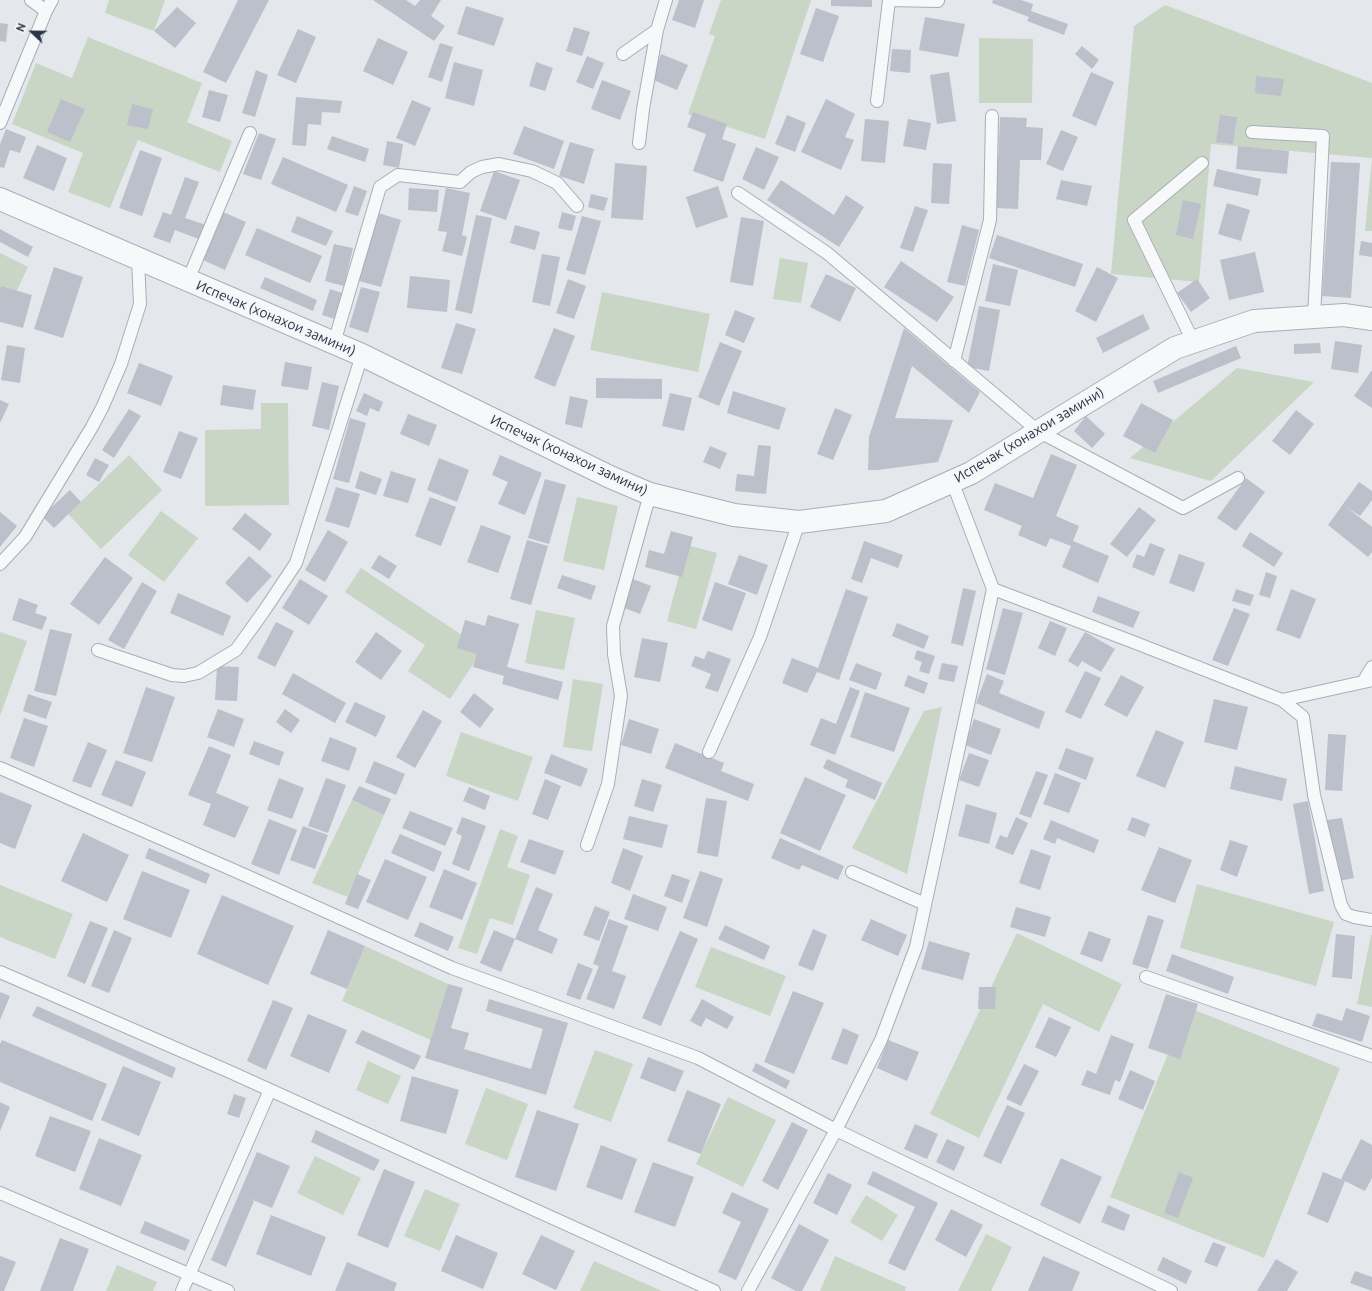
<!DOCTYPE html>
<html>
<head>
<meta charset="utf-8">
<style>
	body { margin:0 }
	#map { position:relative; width:1372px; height:1291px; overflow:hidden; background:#e4e7ec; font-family:Ubuntu,sans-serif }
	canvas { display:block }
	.north { position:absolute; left:12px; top:12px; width:40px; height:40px; -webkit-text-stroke:3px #f4f6f9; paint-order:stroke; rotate:292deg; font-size:11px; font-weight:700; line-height:16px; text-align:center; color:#2b3445 }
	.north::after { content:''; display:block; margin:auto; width:14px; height:18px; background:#2b3445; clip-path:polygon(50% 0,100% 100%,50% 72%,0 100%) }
</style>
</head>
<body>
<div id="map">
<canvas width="1372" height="1291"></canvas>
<div class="north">N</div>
</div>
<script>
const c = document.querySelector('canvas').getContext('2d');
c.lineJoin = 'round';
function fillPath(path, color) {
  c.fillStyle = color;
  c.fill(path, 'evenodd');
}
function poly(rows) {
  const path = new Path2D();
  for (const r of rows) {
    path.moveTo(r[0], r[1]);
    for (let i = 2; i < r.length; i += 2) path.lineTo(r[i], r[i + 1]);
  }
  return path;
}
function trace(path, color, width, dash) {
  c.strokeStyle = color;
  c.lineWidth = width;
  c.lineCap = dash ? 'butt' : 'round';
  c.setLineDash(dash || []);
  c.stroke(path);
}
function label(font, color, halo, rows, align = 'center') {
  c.font = font + ' Ubuntu,sans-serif';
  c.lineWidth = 4;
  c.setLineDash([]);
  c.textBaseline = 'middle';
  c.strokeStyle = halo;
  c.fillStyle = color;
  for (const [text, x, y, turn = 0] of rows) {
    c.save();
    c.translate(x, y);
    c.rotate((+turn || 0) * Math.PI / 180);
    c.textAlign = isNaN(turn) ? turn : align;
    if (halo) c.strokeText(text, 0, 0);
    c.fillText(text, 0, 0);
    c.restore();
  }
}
fillPath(poly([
	[109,0,165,0,154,31,105,13],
	[721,0,811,0,765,139,688,114,715,36,709,34],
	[1165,5,1372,83,1372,158,1211,144,1199,282,1111,274,1134,26],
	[88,37,202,83,187,122,232,141,220,172,138,140,110,208,68,192,83,153,12,124,36,63,72,78],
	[979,38,1033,39,1032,103,979,103],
	[1372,158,1372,231,1365,231],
	[0,253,28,267,4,317,0,315],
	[780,258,808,263,801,303,773,299],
	[602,292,710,314,698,372,590,350],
	[1237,368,1314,382,1211,481,1130,458],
	[261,403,288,403,289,505,205,506,205,430,261,429],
	[129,455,162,490,101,549,68,514],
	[577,497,618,506,604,570,563,561],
	[161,511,198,538,164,582,128,555],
	[687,545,717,553,696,629,667,621],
	[361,568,483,649,450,699,408,671,425,645,345,592],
	[536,610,575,618,564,670,525,663],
	[0,632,27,641,0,716],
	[573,679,603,684,592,751,563,747],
	[942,707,907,874,852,848,924,711],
	[461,732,533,757,518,801,446,776],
	[352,800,384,815,348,897,312,883],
	[500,829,518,836,507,867,530,875,513,925,490,918,477,954,458,948],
	[1197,884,1334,922,1316,986,1180,948],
	[0,885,73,914,55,959,0,937],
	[1017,933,1122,984,1099,1032,1043,1004,979,1138,930,1114],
	[1371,935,1372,935,1372,1007,1357,1004],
	[365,946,448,984,431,1040,342,1001],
	[711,947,786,976,770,1016,695,987],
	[1187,1007,1340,1068,1264,1258,1110,1197],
	[595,1050,633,1064,611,1122,573,1108],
	[368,1061,401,1076,388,1104,356,1090],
	[486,1088,528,1104,507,1160,465,1144],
	[728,1097,776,1120,743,1187,696,1164],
	[315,1156,361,1178,343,1215,297,1193],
	[425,1189,460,1204,440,1251,404,1236],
	[866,1195,898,1215,882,1241,850,1222],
	[986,1234,1012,1247,991,1291,958,1291],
	[835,1256,906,1287,905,1291,820,1291],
	[594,1261,662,1291,580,1291],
	[117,1265,157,1282,153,1291,106,1291]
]), '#c9d6c5');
fillPath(poly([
	[238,0,269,0,226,83,203,72],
	[373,0,406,0,415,6,420,0,441,0,431,16,445,26,434,41],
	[679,0,704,0,695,28,672,20],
	[831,0,872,0,872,7,831,6],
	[993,0,1021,0,1033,4,1031,11,1068,24,1064,35,1027,21,1029,17,992,3],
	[466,6,504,18,494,46,457,34],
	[177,7,196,23,175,48,154,31],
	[816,8,839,16,823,62,800,54],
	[925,17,965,24,958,57,919,50],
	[0,23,8,24,6,42,0,41],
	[574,27,590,32,582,56,566,51],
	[298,29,316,37,296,83,277,75],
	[378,38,408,52,393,85,363,71],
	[440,43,453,47,442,82,428,77],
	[1082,46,1099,60,1092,69,1075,54],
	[892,49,911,50,910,73,890,71],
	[661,54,688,65,677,90,651,79],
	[587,56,604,63,593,89,576,82],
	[454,62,483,70,474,106,445,98],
	[536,62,553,68,545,91,529,86],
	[256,70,268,75,255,117,242,113],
	[949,72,956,121,937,124,930,75],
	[1091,72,1114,82,1096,126,1072,116],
	[1256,76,1284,79,1281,96,1255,93],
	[602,80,631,91,620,120,591,109],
	[209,90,228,95,220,122,202,117],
	[296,97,342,101,340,113,322,112,321,125,308,124,306,146,292,145],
	[61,99,85,109,70,142,47,132],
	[826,99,855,114,845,137,854,140,841,170,801,152],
	[412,100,431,108,415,146,396,138],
	[132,104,153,109,148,129,127,125],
	[693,112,727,124,722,139,736,144,723,182,693,171,706,134,687,127],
	[787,115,806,123,795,152,775,144],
	[1220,115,1237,117,1233,144,1216,142],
	[1000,117,1027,118,1026,127,1043,128,1041,160,1020,160,1018,209,996,208],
	[865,119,889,121,885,163,861,161],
	[908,119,931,123,926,150,903,146],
	[524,126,564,141,554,169,513,154],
	[6,129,26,137,20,153,10,150,4,168,0,167,0,144],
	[1061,130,1078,137,1063,171,1046,164],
	[259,133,276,139,261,180,243,174],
	[332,136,369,149,365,162,327,149],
	[387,141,403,144,399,168,383,165],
	[570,142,594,149,584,184,559,176],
	[37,145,67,158,54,191,23,178],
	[1238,146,1289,151,1287,174,1236,169],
	[756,147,779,157,764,190,742,179],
	[140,150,162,158,142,216,119,208],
	[283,157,348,185,336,212,271,184],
	[1331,162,1360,163,1351,298,1322,296],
	[615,163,647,166,643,220,611,218],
	[933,163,952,164,949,204,931,203],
	[1217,169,1261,179,1258,196,1213,186],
	[494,171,520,180,506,220,480,211],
	[185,177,199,182,185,218,206,225,201,240,175,230,170,243,153,237,163,212,171,215],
	[781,180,834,215,846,195,864,207,839,247,767,200],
	[1061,180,1092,186,1087,206,1056,199],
	[354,186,367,191,358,216,345,212],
	[718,186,728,217,696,228,686,197],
	[409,188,439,190,437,212,408,210],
	[446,188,470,193,462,235,467,237,462,256,442,251,447,232,438,231],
	[591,194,608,198,604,211,588,207],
	[1183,200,1201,204,1193,239,1176,235],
	[1227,203,1250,210,1241,241,1218,234],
	[915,206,928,210,913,252,900,248],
	[223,212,246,222,225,270,203,260],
	[562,212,576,216,572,231,558,228],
	[378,213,401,220,381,287,359,281],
	[476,215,492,218,472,314,455,310],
	[297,216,333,231,326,246,291,232],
	[582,216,601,221,585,275,566,270],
	[741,217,764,221,753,286,730,282],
	[515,225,540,232,535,250,510,243],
	[962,225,979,230,965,286,947,282],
	[257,228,322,256,310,283,245,255],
	[0,229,33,247,28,257,0,242],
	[997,235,1083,264,1075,287,989,258],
	[1361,241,1372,243,1372,257,1359,255],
	[334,244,353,248,344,286,325,281],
	[1255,252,1264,292,1229,300,1220,260],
	[542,254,560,257,550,306,532,302],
	[901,261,954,297,937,322,884,287],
	[993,264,1018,270,1010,306,985,301],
	[54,267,83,277,63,338,34,329],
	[1097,267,1118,278,1096,322,1075,311],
	[826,274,856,288,840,322,810,307],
	[410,276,450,280,447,312,407,308],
	[265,277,317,300,313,311,260,288],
	[568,279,586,286,574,319,556,313],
	[1197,279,1210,298,1191,312,1177,293],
	[1,286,32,295,23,328,0,322,0,291],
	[361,287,380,292,368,333,349,327],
	[330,289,345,294,338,320,322,315],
	[979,306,1000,310,989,371,967,367],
	[735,310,755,318,744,343,725,335],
	[1143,314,1150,329,1103,353,1096,338],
	[456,323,476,329,462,374,441,368],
	[554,328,575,336,555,387,534,378],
	[904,328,980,392,969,413,912,366,895,418,953,420,938,462,878,470,868,470,869,437],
	[1335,341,1362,345,1358,373,1331,369],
	[720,342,742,351,719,406,698,397],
	[1320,343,1321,353,1294,354,1294,344],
	[7,345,25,348,20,383,1,380],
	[1236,346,1241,358,1158,393,1153,381],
	[285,362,312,367,308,390,281,386],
	[139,363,173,376,161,406,127,393],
	[1372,370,1372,408,1354,396],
	[596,378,662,379,662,399,596,398],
	[322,382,339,386,329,430,312,426],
	[223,385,256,390,253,410,220,405],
	[733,391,786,408,779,430,727,413],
	[364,393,383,402,379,412,370,408,367,416,356,411],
	[670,393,692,398,684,431,662,426],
	[570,396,588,400,582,428,565,424],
	[0,400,9,404,0,423],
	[1141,403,1173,420,1155,453,1123,436],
	[835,408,852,415,833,460,817,454],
	[129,409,141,416,114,458,102,450],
	[1296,410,1314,424,1290,455,1272,441],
	[408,414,437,425,429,446,400,434],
	[1086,416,1105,434,1092,448,1074,431],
	[350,418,366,423,349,483,333,479],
	[179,431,198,438,181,479,163,472],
	[758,445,771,446,766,494,735,491,737,474,754,476],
	[710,446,727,453,720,469,703,462],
	[1051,454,1077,465,1056,516,1079,526,1073,541,1109,556,1098,583,1062,567,1071,546,1050,538,1046,547,1018,535,1022,526,984,510,995,483,1033,498],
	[500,455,542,473,525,515,498,504,508,482,492,475],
	[95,458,109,465,99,482,86,475],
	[439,458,469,470,457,502,427,490],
	[360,471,382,479,376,495,355,488],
	[391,471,416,479,408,503,383,496],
	[1246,478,1265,492,1236,531,1217,518],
	[545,479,566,485,549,544,528,538],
	[1359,482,1372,491,1372,500,1360,516,1346,507,1372,527,1372,552,1368,557,1328,525],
	[336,487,360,494,349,528,325,521],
	[70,490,81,502,54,528,42,516],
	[430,497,456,507,441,546,415,536],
	[1139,507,1156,520,1127,557,1110,544],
	[0,512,17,526,0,547],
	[245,513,272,534,260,551,232,529],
	[481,525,511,536,498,573,467,562],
	[328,530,348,542,325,582,305,570],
	[671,531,693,537,682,577,645,567,649,550,664,554],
	[1250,532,1283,553,1274,567,1242,546],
	[527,540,548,546,531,605,510,599],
	[864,541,903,555,898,568,871,558,862,583,851,579],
	[1150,543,1165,549,1154,576,1132,567,1137,554,1144,557],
	[1179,554,1205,563,1194,592,1169,583],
	[379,555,397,566,389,579,371,568],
	[739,555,768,565,757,595,728,584],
	[249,556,272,576,247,603,225,583],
	[105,557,133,578,99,625,70,604],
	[1266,572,1277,576,1270,598,1259,595],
	[562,575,596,586,591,600,557,588],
	[300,579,328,596,309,625,282,608],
	[633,579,651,586,640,614,622,607],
	[142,582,157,591,124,649,108,640],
	[715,582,746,593,732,631,702,620],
	[963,588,976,591,963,646,951,643],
	[846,589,868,597,839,680,817,672,807,693,782,683,792,658,818,668],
	[1236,589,1254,595,1250,606,1232,601],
	[1291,589,1316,599,1300,639,1276,630],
	[178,593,231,616,223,636,170,613],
	[1098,596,1140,612,1133,628,1092,612],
	[19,598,38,605,35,613,47,617,42,630,12,620],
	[1003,608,1023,613,1005,675,986,669],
	[1234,608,1250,614,1228,666,1212,660],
	[488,615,519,624,507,667,563,682,558,700,502,684,504,676,473,667,477,654,457,648,465,620,485,626],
	[1050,621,1067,628,1055,656,1038,648],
	[276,622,294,631,275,667,257,658],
	[897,623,929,636,924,649,892,636],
	[50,629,72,634,56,696,34,691],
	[376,632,402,651,381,680,355,662],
	[1085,632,1115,649,1101,672,1082,661,1078,667,1068,661],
	[642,638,668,643,660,682,634,677],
	[917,650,935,656,929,674,919,671,922,662,914,659],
	[708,651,731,659,718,692,705,688,711,674,691,666,695,656,704,659],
	[856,663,882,673,876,690,849,680],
	[942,663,958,666,954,682,938,679],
	[217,666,239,667,237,701,215,700],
	[1085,671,1101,678,1081,719,1065,712],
	[293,673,346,703,335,723,282,694],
	[987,674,1004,681,999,693,1045,712,1039,729,976,703],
	[908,675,928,683,924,694,904,686],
	[1121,675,1144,687,1127,717,1104,705],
	[146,687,175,697,152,762,123,753],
	[850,687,860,691,835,755,810,745,821,718,836,724],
	[865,692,910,708,894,752,850,737],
	[474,693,494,709,480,728,460,712],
	[28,694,52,702,46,719,23,711],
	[1214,699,1248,707,1237,750,1204,742],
	[355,702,386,716,376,737,345,722],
	[218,709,244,719,234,747,207,737],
	[285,709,300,720,291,733,276,722],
	[423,710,442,721,415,768,396,757],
	[24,718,48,726,34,767,10,758],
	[629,719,659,729,651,754,621,745],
	[974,719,1001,729,991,755,965,745],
	[1156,730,1184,742,1165,788,1136,776],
	[1328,734,1346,735,1342,791,1325,790],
	[330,737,357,748,349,771,321,761],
	[254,741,284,752,279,766,249,754],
	[88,742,107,750,91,788,72,781],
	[675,743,724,763,721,771,754,784,748,801,665,768],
	[209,746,231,755,216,793,249,807,235,838,203,825,211,804,188,795],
	[1066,748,1094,758,1086,780,1058,769],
	[969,753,989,760,979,787,959,780],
	[551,754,588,769,581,787,544,773],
	[827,759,882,783,875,800,845,787,848,780,823,768],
	[116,760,146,772,132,807,101,795],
	[374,761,405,774,396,795,365,782],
	[1235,766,1287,779,1282,801,1230,789],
	[1036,771,1048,775,1031,818,1019,814],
	[1055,773,1081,783,1069,813,1043,804],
	[805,777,846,795,820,851,780,833],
	[279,778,304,788,292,819,267,810],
	[326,778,346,785,328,833,308,826],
	[545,779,561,786,548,820,532,814],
	[642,779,662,785,653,812,634,806],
	[359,786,391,799,384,815,352,800],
	[469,787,490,796,485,810,463,801],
	[0,792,32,805,15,849,0,843],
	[706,798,727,801,718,857,697,853],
	[1308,801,1324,891,1309,894,1293,804],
	[966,804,997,813,989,844,958,836],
	[410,811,453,828,445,846,402,828],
	[629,816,668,825,662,848,623,839],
	[462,817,486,826,469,871,452,864,462,836,456,833],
	[1016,817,1028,823,1013,855,995,848,1000,835,1007,838],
	[1132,817,1150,824,1145,837,1127,830],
	[1342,818,1354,878,1339,881,1327,820],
	[269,819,297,830,279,875,251,864],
	[1051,820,1099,840,1094,853,1057,838,1055,844,1043,839],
	[303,826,328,835,315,869,290,860],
	[83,833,129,855,107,902,61,881],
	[400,834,442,852,434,872,391,853],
	[780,838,844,866,838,880,802,865,799,870,771,858],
	[529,839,564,851,555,875,520,862],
	[1230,840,1248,846,1237,877,1220,870],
	[1159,847,1192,860,1175,903,1141,890],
	[149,848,210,874,206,884,145,858],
	[623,848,643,856,630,891,611,883],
	[1031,849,1051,856,1040,890,1019,883],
	[385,859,427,877,408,920,366,902],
	[444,869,477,883,462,920,429,907],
	[142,871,190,890,171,938,123,919],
	[700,871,723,879,707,927,683,918],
	[357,874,371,880,358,909,345,904],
	[672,874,690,880,682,903,664,896],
	[536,887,553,894,538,930,558,939,552,954,515,939,501,972,480,963,494,930,515,939],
	[633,894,667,907,658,931,624,919],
	[222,895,294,926,268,985,197,954],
	[595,906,610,912,599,941,583,935],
	[1016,907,1051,917,1045,937,1010,927],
	[1148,915,1164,920,1148,969,1132,964],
	[609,919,628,926,612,971,626,976,614,1009,586,999,599,966,593,964],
	[871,919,907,935,898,956,861,940],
	[90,921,108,928,85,984,67,976],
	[420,922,454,937,448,951,414,936],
	[725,925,770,946,764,960,718,939],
	[813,929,827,935,813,971,798,965],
	[114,930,132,938,109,993,91,986],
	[328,930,365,946,347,989,310,974],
	[680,931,698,939,661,1026,642,1018],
	[1089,931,1111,939,1102,962,1080,954],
	[1336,934,1355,936,1352,979,1332,977],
	[929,941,970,953,963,980,921,969],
	[1172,954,1234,977,1228,994,1166,971],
	[578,963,593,969,580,1000,566,995],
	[448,984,463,988,451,1028,469,1033,464,1049,531,1069,543,1029,486,1011,489,999,568,1023,546,1095,425,1058],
	[979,987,996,987,995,1009,978,1009],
	[793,991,824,1003,794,1074,764,1062],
	[0,992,10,996,0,1020],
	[1166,994,1198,1004,1180,1059,1148,1048],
	[702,999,734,1017,727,1029,706,1018,701,1027,690,1021],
	[273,1000,293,1008,266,1070,247,1061],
	[37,1006,176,1068,172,1078,32,1016],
	[1346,1008,1370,1016,1362,1042,1312,1026,1317,1013,1342,1021],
	[308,1014,347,1030,329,1073,290,1056],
	[1049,1017,1071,1027,1056,1057,1035,1047],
	[843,1028,859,1035,847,1065,831,1059],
	[362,1030,421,1056,414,1070,355,1043],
	[1111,1035,1134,1044,1120,1082,1115,1080,1110,1095,1081,1085,1087,1070,1096,1074],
	[2,1040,107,1084,92,1121,0,1082,0,1044],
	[888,1040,919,1052,907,1081,877,1068],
	[648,1057,684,1071,675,1092,640,1078],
	[756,1063,790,1081,786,1089,752,1071],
	[1024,1064,1039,1071,1021,1106,1006,1099],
	[123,1066,161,1082,139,1136,101,1120],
	[1130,1070,1155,1081,1143,1110,1118,1099],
	[412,1076,459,1090,446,1134,400,1121],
	[687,1090,721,1104,701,1154,667,1141],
	[234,1094,246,1098,239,1118,227,1114],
	[0,1102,10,1107,0,1131],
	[1007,1105,1025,1113,1001,1164,983,1156],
	[537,1110,579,1124,556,1191,515,1177],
	[50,1116,91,1131,75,1172,35,1156],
	[792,1122,808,1130,778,1190,762,1181],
	[915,1124,938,1134,927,1159,904,1149],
	[316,1130,380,1160,374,1171,311,1142],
	[99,1138,142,1155,121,1206,79,1189],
	[947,1139,965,1147,954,1171,936,1162],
	[1361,1139,1372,1145,1372,1178,1365,1191,1341,1179],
	[601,1145,637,1159,622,1200,586,1187],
	[257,1152,290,1166,272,1208,248,1198,254,1201,226,1267,211,1260],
	[1061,1158,1102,1177,1080,1224,1040,1205],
	[653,1162,694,1177,675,1227,634,1212],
	[384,1169,415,1182,388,1248,357,1235],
	[873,1171,938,1203,905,1271,888,1263,915,1207,867,1184],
	[1179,1172,1193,1178,1178,1218,1164,1213],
	[1323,1172,1345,1181,1328,1223,1307,1214],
	[828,1173,852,1185,837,1215,813,1203],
	[732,1192,769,1209,736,1280,718,1272,741,1222,722,1213],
	[1108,1205,1130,1215,1124,1231,1101,1222],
	[951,1209,983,1225,966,1257,935,1240],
	[271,1215,326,1237,311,1276,256,1254],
	[145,1221,190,1240,185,1251,140,1233],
	[799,1224,829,1240,802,1291,796,1291,771,1278],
	[456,1235,498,1253,483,1289,441,1271],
	[541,1235,575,1251,556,1290,522,1274],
	[60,1238,89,1249,73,1291,40,1291],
	[1213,1242,1226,1247,1217,1267,1204,1262],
	[0,1256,16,1262,4,1291,0,1291],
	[1043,1256,1080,1272,1072,1291,1028,1291],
	[1163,1257,1192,1271,1186,1284,1157,1270],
	[1276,1259,1298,1272,1287,1291,1257,1291],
	[347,1262,397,1283,394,1291,335,1291],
	[1355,1271,1372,1277,1372,1291,1350,1283]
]), '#bbc0ca');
const service = poly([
	[46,11,52,0],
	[623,54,657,30,666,0],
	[877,101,889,0,938,1,938,0],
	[0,123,46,11,31,0],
	[1252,132,1323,136,1314,317],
	[639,143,643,109,657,30],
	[738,193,827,253,1038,431,1183,508,1238,478],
	[188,280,250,133],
	[1193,341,1134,220,1202,163],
	[334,343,380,187,398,175,460,182,471,172,482,167,499,164,532,171,557,183,577,206],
	[954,361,990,220,992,116],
	[0,564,25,537,92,427,103,406,121,364,140,304,138,259],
	[993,589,1128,640,1282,700,1303,717,1314,795,1341,905,1346,914,1354,917,1372,920],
	[98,650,172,675,184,676,198,673,236,650,264,611,296,563,362,355],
	[1363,682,1372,667],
	[1282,700,1372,680],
	[709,752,760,637,799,522],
	[0,768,240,873,452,968,698,1058,836,1130,1171,1291],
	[587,845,608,784,621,696,614,654,613,626,650,494],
	[852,872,925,904],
	[0,972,228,1071,714,1291],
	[1146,977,1372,1056],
	[0,1193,228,1291],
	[182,1291,270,1090],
	[748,1291,836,1130,881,1040,916,947,993,589,952,481]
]);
const tertiary = poly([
	[0,199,362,355,610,477,650,494,734,515,799,522,886,511,971,473,1175,348,1254,321,1344,315,1372,319]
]);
trace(service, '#a9aeb7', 14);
trace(tertiary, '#a9aeb7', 24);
trace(service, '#f7f8fa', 12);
trace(tertiary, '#f7f8fa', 22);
label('14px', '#2b3445', '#f4f6f9', [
	["Испечак (хонахои замини)",276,318,23],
	["Испечак (хонахои замини)",1029,435,-31],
	["Испечак (хонахои замини)",569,455,25]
]);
</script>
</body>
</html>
